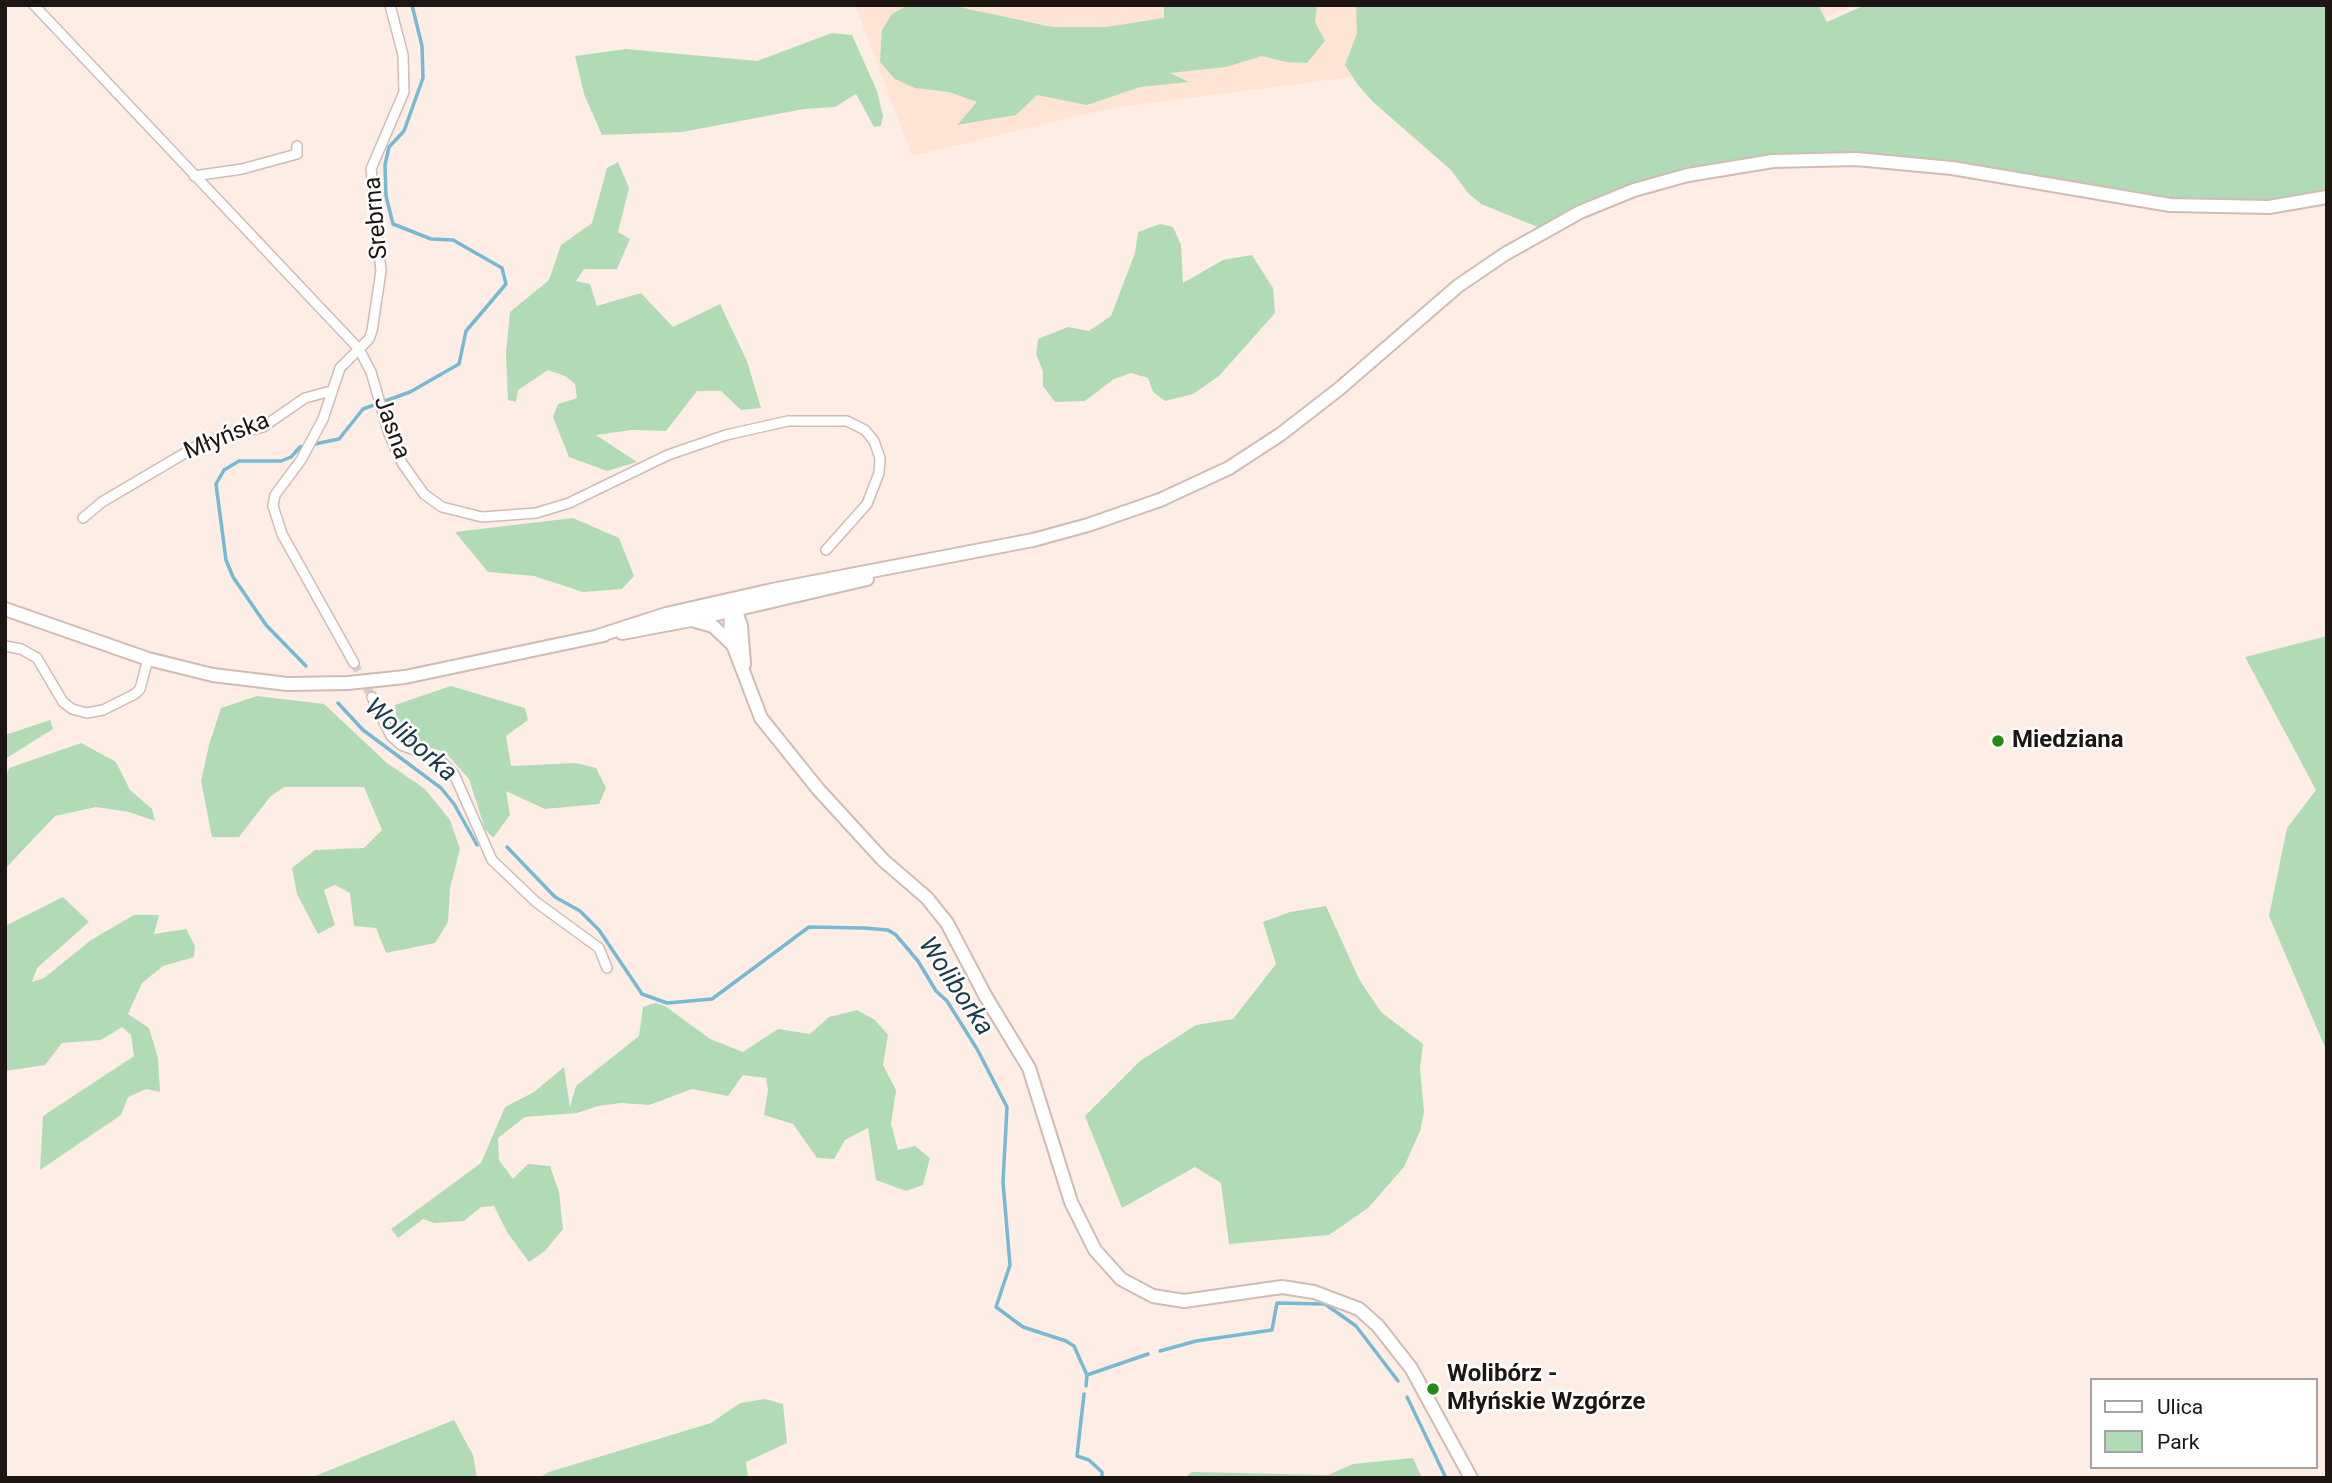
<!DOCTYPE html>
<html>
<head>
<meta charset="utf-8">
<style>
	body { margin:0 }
	#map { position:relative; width:2332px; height:1483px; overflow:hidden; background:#feede5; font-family:Roboto,sans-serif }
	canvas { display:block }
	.frame { position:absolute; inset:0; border:7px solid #1d1613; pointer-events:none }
	.legend { position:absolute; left:2090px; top:1378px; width:228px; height:91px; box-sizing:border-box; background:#fff; border:2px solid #a5a2a1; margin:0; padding:9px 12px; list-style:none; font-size:21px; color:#1d1613 }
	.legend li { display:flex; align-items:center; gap:14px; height:35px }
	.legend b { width:35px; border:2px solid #a5a2a1 }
</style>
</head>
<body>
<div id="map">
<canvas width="2332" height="1483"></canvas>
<div class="frame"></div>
<ul class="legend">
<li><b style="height:9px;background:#fff"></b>Ulica</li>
<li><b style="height:19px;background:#b1dbb7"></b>Park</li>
</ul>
</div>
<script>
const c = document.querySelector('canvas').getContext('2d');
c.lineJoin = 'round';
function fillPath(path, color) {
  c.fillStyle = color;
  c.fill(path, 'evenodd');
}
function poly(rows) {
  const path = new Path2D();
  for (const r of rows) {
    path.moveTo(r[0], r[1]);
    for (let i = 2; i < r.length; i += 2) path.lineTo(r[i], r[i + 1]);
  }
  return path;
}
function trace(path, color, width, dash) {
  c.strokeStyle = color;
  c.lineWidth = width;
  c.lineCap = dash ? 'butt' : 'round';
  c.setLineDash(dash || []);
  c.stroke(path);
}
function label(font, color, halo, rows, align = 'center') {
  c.font = font + ' Roboto,sans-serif';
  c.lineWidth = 5;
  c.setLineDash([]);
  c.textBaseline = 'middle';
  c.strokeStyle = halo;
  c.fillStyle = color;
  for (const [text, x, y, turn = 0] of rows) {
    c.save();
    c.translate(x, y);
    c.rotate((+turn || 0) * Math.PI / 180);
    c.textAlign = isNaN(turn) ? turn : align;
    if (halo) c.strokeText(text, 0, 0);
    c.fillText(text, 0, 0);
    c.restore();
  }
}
fillPath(poly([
	[855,5,1853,5,1779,38,1367,75,1111,108,912,156]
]), '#ffe3d5');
fillPath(poly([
	[908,5,950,5,1052,27,1106,27,1164,18,1164,5,1317,5,1315,22,1325,41,1307,63,1286,62,1262,56,1226,67,1170,73,1189,82,1140,87,1087,105,1037,95,1016,115,957,125,977,102,949,92,915,88,895,79,880,62,882,30,892,14],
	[1356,5,1818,5,1827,22,1865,5,2327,5,2327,197,2228,208,1856,159,1688,175,1545,230,1481,204,1468,193,1451,170,1373,102,1358,85,1345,65,1357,33],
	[832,33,852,35,877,91,883,116,881,126,874,127,856,94,835,107,804,109,682,132,602,135,584,94,575,56,626,49,757,61],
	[618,162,629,188,618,232,630,239,617,269,584,269,576,281,590,284,597,306,641,293,673,327,720,304,747,361,761,408,741,410,721,391,697,391,666,431,632,430,596,435,637,462,607,471,569,457,553,417,558,404,577,398,575,384,565,376,548,370,518,390,516,402,508,400,506,353,510,312,549,280,561,245,592,223,607,168],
	[1160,224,1173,227,1181,245,1183,283,1223,260,1252,255,1273,288,1275,313,1219,376,1193,394,1165,401,1153,392,1148,378,1131,373,1114,379,1085,401,1055,402,1043,386,1043,371,1036,354,1038,339,1068,327,1089,331,1111,316,1135,253,1138,232],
	[573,518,619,538,634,576,622,589,583,592,534,576,488,572,455,532],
	[2327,636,2327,1052,2269,916,2287,828,2316,790,2245,657],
	[451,686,525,708,528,720,506,736,511,766,576,763,596,768,606,788,599,804,545,809,506,791,510,815,493,838,485,829,469,779,445,752,410,742,398,729,395,705],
	[257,696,324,704,387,763,425,789,450,820,460,849,450,888,448,922,435,943,386,953,376,928,354,926,350,893,335,885,324,890,335,925,318,934,297,894,292,868,315,850,364,848,382,830,364,787,284,787,270,797,239,837,212,837,201,781,209,745,221,708],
	[50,720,53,729,5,759,5,735],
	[81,743,116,762,130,790,152,809,155,821,129,812,96,807,55,816,5,869,5,779,9,768],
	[63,897,89,922,37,968,32,982,44,978,91,940,134,915,159,915,154,934,186,929,195,946,194,957,163,966,142,983,128,1014,149,1028,158,1058,160,1092,146,1089,128,1097,121,1115,40,1170,43,1116,134,1056,131,1035,122,1027,101,1040,62,1043,45,1065,5,1071,5,926],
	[1326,906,1359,979,1381,1012,1423,1044,1420,1068,1424,1112,1420,1131,1404,1167,1368,1208,1329,1235,1229,1244,1221,1183,1195,1167,1122,1208,1085,1116,1140,1061,1196,1025,1233,1019,1276,964,1263,922,1290,912],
	[655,1003,665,1006,710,1039,743,1052,778,1029,810,1034,829,1017,857,1010,875,1020,888,1035,883,1065,896,1090,891,1124,898,1150,915,1146,930,1158,923,1185,906,1191,876,1180,868,1128,845,1140,834,1159,817,1158,793,1124,764,1115,768,1090,766,1078,743,1075,728,1096,692,1089,649,1105,621,1103,598,1106,577,1113,525,1117,498,1138,499,1160,513,1179,528,1164,550,1166,559,1192,563,1229,545,1251,529,1262,507,1232,494,1206,481,1207,464,1221,434,1223,423,1219,398,1238,391,1229,481,1163,505,1107,534,1092,564,1067,570,1107,576,1086,639,1036,643,1007],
	[765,1399,783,1404,787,1443,746,1462,748,1478,539,1478,549,1472,711,1423,740,1403],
	[454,1420,473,1455,477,1478,310,1478],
	[1413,1458,1422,1478,1184,1478,1192,1472,1328,1475,1353,1464]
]), '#b1dbb7');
trace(poly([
	[306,666,266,625,233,577,226,560,216,484,224,470,239,461,281,461,291,457,300,447,339,439,363,409,410,392,459,364,466,331,506,284,502,268,453,240,431,239,393,224,386,196,385,165,389,147,404,131,423,78,422,46,412,5],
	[338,703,363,730,441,788,454,804,477,845],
	[507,847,555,897,580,911,599,930,642,994,667,1003,712,999,809,927,864,928,888,930,896,935,918,961,936,991,947,1001,977,1049,1007,1107,1003,1182,1010,1265,996,1307,1023,1327,1066,1341,1074,1346,1087,1375],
	[1160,1351,1196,1341,1272,1330,1277,1303,1325,1304,1356,1326,1398,1381],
	[1087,1375,1148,1354],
	[1086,1386,1087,1375],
	[1084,1394,1077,1456,1089,1460,1102,1472,1102,1478],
	[1407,1397,1446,1478]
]), '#75b9d4', 3.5);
trace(poly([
	[354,663,372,697]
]), '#dccdc6', 9, [9, 4.5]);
const street = poly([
	[34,5,359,349,371,372,389,434,402,463,424,494,442,507,482,517,536,513,569,503,668,455,726,435,788,421,847,421,865,430,874,441,880,458,879,473,867,504,826,550],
	[194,176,242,169,297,154,297,146],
	[83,518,102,502,202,443,263,427,305,398,331,391],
	[5,646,21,649,37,658,63,702,72,709,87,713,103,710,135,694,140,689,148,659],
	[354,663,282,534,273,506,275,495,301,460,323,419,340,368,369,339,372,331,381,271,371,169,404,92,403,55,390,5],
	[372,697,391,736,401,745,439,759,454,774,492,860,536,902,599,948,607,968]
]);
const secondary = poly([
	[747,597,731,614,730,637,761,718,818,789,883,860,927,898,947,923,986,997,1029,1068,1071,1202,1095,1250,1121,1279,1153,1296,1184,1301,1282,1287,1314,1292,1359,1309,1378,1326,1411,1368,1471,1478],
	[728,608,737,614,741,626,744,664],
	[5,609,148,659,213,675,287,684,348,683,405,677,604,635],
	[695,621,713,626,732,644],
	[622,633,691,620,867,579],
	[598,636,666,614,772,590,1033,540,1088,525,1160,500,1229,468,1281,434,1339,389,1458,286,1505,254,1580,212,1634,190,1688,175,1773,161,1856,159,1952,168,2170,205,2269,207,2327,197]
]);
trace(street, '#cfbcb2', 12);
trace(secondary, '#cfbcb2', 16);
trace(street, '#fff', 9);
trace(secondary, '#fff', 12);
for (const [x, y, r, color] of [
	[1998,741,7,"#1f8d11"],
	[1433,1389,7,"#1f8d11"]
]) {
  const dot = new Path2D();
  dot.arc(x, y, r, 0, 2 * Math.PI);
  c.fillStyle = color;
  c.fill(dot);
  trace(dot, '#fff', 2.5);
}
label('24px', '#1d1613', '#fff', [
	["Srebrna",377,218,-95],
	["Jasna",391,428,70],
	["Młyńska",227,437,-22]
]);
label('bold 24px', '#1d1613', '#fff', [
	["Miedziana",2012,741],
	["Wolibórz -",1447,1375],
	["Młyńskie Wzgórze",1447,1403]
], 'left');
label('italic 26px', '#1a3b47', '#fff', [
	["Woliborka",410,741,41],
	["Woliborka",955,987,56]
]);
</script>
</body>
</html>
